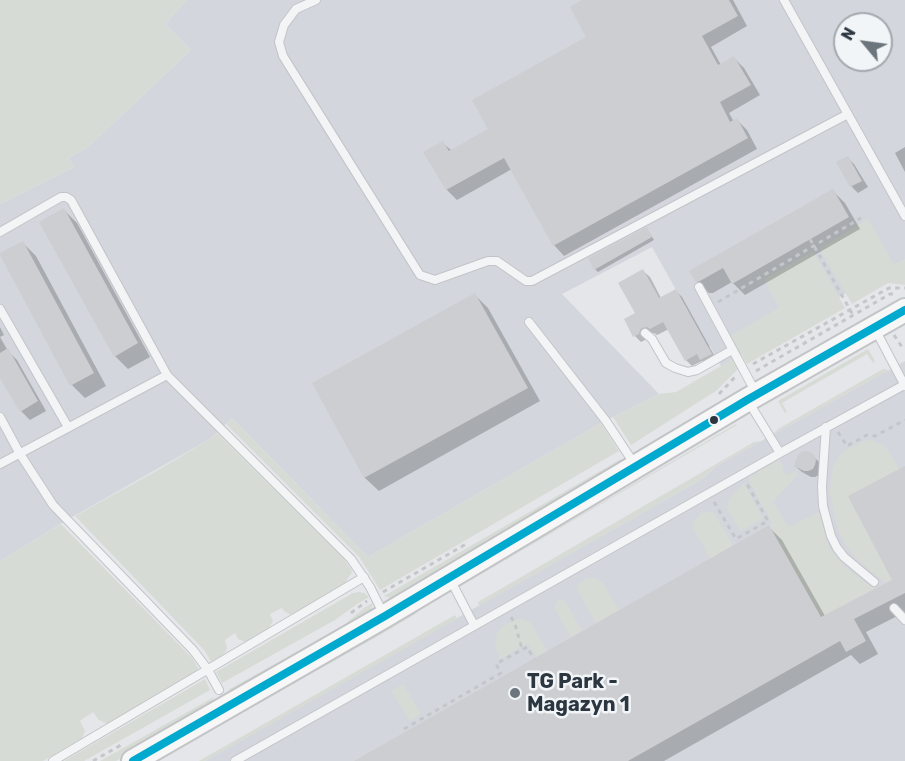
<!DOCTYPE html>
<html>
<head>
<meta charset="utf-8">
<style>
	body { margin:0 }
	#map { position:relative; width:905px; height:761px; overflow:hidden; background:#e4e6e9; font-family:Rubik,sans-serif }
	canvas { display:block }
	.north { position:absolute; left:833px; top:12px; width:60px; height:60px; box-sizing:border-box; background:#f2f5f7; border:2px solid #a3a9ae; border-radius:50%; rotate:299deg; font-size:16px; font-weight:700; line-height:24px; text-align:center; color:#2c3641 }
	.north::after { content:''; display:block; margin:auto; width:21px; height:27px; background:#6c747c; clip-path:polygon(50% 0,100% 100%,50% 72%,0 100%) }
</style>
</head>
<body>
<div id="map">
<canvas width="905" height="761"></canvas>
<div class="north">N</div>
</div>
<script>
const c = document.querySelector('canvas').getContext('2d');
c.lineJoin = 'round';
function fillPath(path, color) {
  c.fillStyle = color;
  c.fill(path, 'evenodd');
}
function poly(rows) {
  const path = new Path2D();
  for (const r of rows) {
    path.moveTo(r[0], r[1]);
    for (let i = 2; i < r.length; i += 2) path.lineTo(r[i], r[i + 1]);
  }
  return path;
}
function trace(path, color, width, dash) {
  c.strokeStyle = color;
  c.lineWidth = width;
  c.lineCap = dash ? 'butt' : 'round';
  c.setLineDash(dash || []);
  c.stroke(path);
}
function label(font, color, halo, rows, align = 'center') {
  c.font = font + ' Rubik,sans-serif';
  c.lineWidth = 5;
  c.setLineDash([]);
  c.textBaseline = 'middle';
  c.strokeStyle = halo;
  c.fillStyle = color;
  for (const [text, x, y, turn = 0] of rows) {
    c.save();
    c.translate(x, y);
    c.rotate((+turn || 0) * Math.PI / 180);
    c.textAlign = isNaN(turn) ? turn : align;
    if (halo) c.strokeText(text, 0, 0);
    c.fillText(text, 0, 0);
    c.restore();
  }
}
fillPath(poly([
	[187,0,905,0,905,259,721,366,710,346,708,347,652,247,562,294,659,394,601,423,368,557,232,418,210,439,67,520,0,561,0,204,74,167,69,158,88,147,191,50,165,24],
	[845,24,881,24,881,60,845,60],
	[905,361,905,761,205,761,702,479,718,465]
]), '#d3d6dc');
fillPath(poly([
	[0,0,187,0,165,24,191,50,88,147,69,158,74,167,0,204],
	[868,219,894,265,905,259,905,285,888,283,852,304,819,248],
	[813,251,845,308,747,364,730,336,779,308,764,279],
	[868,349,875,361,873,363,867,354,782,403,787,412,785,413,778,401],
	[733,359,738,369,716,391,631,445,613,417,659,394,676,392],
	[883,369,889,370,772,435,778,429],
	[232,418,368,557,601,423,619,451,380,590,360,558,226,424],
	[736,424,737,425,471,580,471,579],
	[217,433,343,558,351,569,352,572,345,583,291,615,284,611,282,608,270,614,273,621,269,628,245,642,238,639,235,633,225,640,227,647,226,651,223,655,211,662,205,651,75,516,158,470,210,439],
	[871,440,883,445,887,449,899,469,848,497,892,579,886,583,867,568,854,556,846,545,838,529,830,494,831,477,834,465,840,455,849,448,865,441],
	[761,441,718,465,702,479,479,606,478,602,754,442],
	[621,459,619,464,394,599,384,596],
	[779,460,784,467,782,468,786,475,794,471,798,475,773,501,788,527,819,512,826,539,830,549,838,559,845,567,874,589,821,617,769,525,772,523,748,479,751,476],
	[744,483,763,519,740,531,728,510,728,504,730,498],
	[712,512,715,515,733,545,710,559,693,527,693,523,701,513],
	[61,524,193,659,199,670,107,724,99,720,93,712,80,721,85,731,82,738,43,761,0,761,0,561],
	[588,578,595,578,603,583,619,610,596,623,577,589,579,583],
	[359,592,364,593,369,597,357,604,335,620,222,683,216,672,353,593],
	[558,599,561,599,565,601,582,631,571,637,555,609,555,605],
	[373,603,370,614,234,691,228,690,343,626,364,608],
	[416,611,417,613,380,635,217,727,216,726],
	[455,615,457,619,205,761,199,761],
	[518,619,524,619,532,624,547,651,537,657,528,643,500,659,495,645,497,633,501,628,513,620],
	[205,679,210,690,84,761,64,761],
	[402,685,404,685,421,714,410,721,392,692,393,690],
	[214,697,206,710,116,761,100,761]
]), '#d6dcd5');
fillPath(poly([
	[585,0,733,0,747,26,711,47,721,65,734,58,744,68,760,95,729,113,734,122,737,120,747,130,757,149,564,256,554,245,512,169,457,200,447,190,443,143,452,151,490,129,588,38],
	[905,147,905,172,895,153],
	[848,158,854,164,868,187,858,193,852,187,838,163],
	[833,191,845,203,860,229,745,295,732,282,713,293,709,293,697,281],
	[64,210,77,223,150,357,128,369,115,356],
	[649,232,654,240,598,272,595,269],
	[23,243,36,256,106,386,85,398,72,385],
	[643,271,650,277,661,298,675,290,682,297,717,360,707,366,702,361,692,366,686,360,669,329,657,335,654,333,649,333,646,336,645,340,641,342,635,336],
	[475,295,488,308,540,401,379,491,365,478,314,384],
	[0,327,4,335,0,337,8,351,17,360,46,411,30,420,21,411,0,374],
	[813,456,820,463,819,475,815,477,811,477,802,472,795,466],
	[905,468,905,612,866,632,878,654,860,664,851,655,664,761,357,761,769,527,782,540,825,616,894,580]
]), '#0003');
fillPath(poly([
	[582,0,729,0,738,16,702,36,718,65,734,56,751,85,720,102,730,122,737,118,748,138,553,246,504,158,446,190,423,152,443,141,449,151,488,129,472,100,586,37,570,7],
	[848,156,862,181,850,187,836,162],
	[833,189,849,217,732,284,723,268,700,281,696,282,689,271],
	[64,208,138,343,114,357,39,222],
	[647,227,652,237,594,270,588,258],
	[23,241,94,373,70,386,0,255,0,253],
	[643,269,659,298,676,289,712,354,700,360,697,354,685,361,663,322,650,329,647,327,642,328,640,330,639,334,633,337,624,319,635,313,618,283],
	[475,293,528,388,364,478,312,383],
	[8,348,38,401,20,412,0,378,0,353],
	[806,451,811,452,814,455,816,460,815,465,813,469,808,471,804,471,794,466,798,455,801,452],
	[905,466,905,593,854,619,866,641,846,652,840,641,628,761,354,761,769,525,821,617,892,580,848,496]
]), '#ccced1');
const lane = poly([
	[316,0,296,9,284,25,279,42,283,56,420,275,435,280,488,261,497,261,526,281,532,281,848,114],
	[784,0,905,216],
	[0,232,61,197,66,197,71,200,167,375],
	[699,287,756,393],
	[0,309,68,427],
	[529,322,606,421,635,465],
	[875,329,905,386],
	[645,333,652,339,666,363,675,368,688,372,697,370,732,350],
	[748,401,780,453],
	[0,417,20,454,53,505,193,650,208,670,219,690],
	[826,427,822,486,823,506,831,536,837,548,844,557,874,582],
	[0,464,167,375,351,559,370,587,384,615],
	[450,579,474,625],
	[894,608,905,620],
	[53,761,364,577],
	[235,761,780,453,904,385]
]);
const secondary = poly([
	[133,761,385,616,747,400,905,310]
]);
trace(lane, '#c2c4c7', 10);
trace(secondary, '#c2c4c7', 26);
trace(poly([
	[810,239,853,315],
	[718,302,861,218],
	[894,335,904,350],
	[753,364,889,288,905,288],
	[756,371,890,294,894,294],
	[719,394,735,377],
	[838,432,847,446,867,435,875,436,905,420],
	[714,502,736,539,768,521,747,484],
	[383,592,466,544],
	[351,613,367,601],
	[511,617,515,624,522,649],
	[404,729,501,673,496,664,527,647,534,659],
	[93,761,121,745]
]), '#c4c7c9', 3, [4.5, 4.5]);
trace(lane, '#f3f4f6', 8);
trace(secondary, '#f7f7f7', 22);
trace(poly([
	[133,761,385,616,747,400,905,310]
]), '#00a9ce', 8);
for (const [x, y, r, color] of [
	[714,420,5,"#2c3641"],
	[515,693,6,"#6c747c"]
]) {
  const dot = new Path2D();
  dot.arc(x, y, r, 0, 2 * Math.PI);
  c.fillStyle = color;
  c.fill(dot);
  trace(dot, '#f2f5f7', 2);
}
label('bold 20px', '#2c3641', '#f2f5f7', [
	["TG Park -",527,682],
	["Magazyn 1",527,705]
], 'left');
</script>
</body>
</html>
